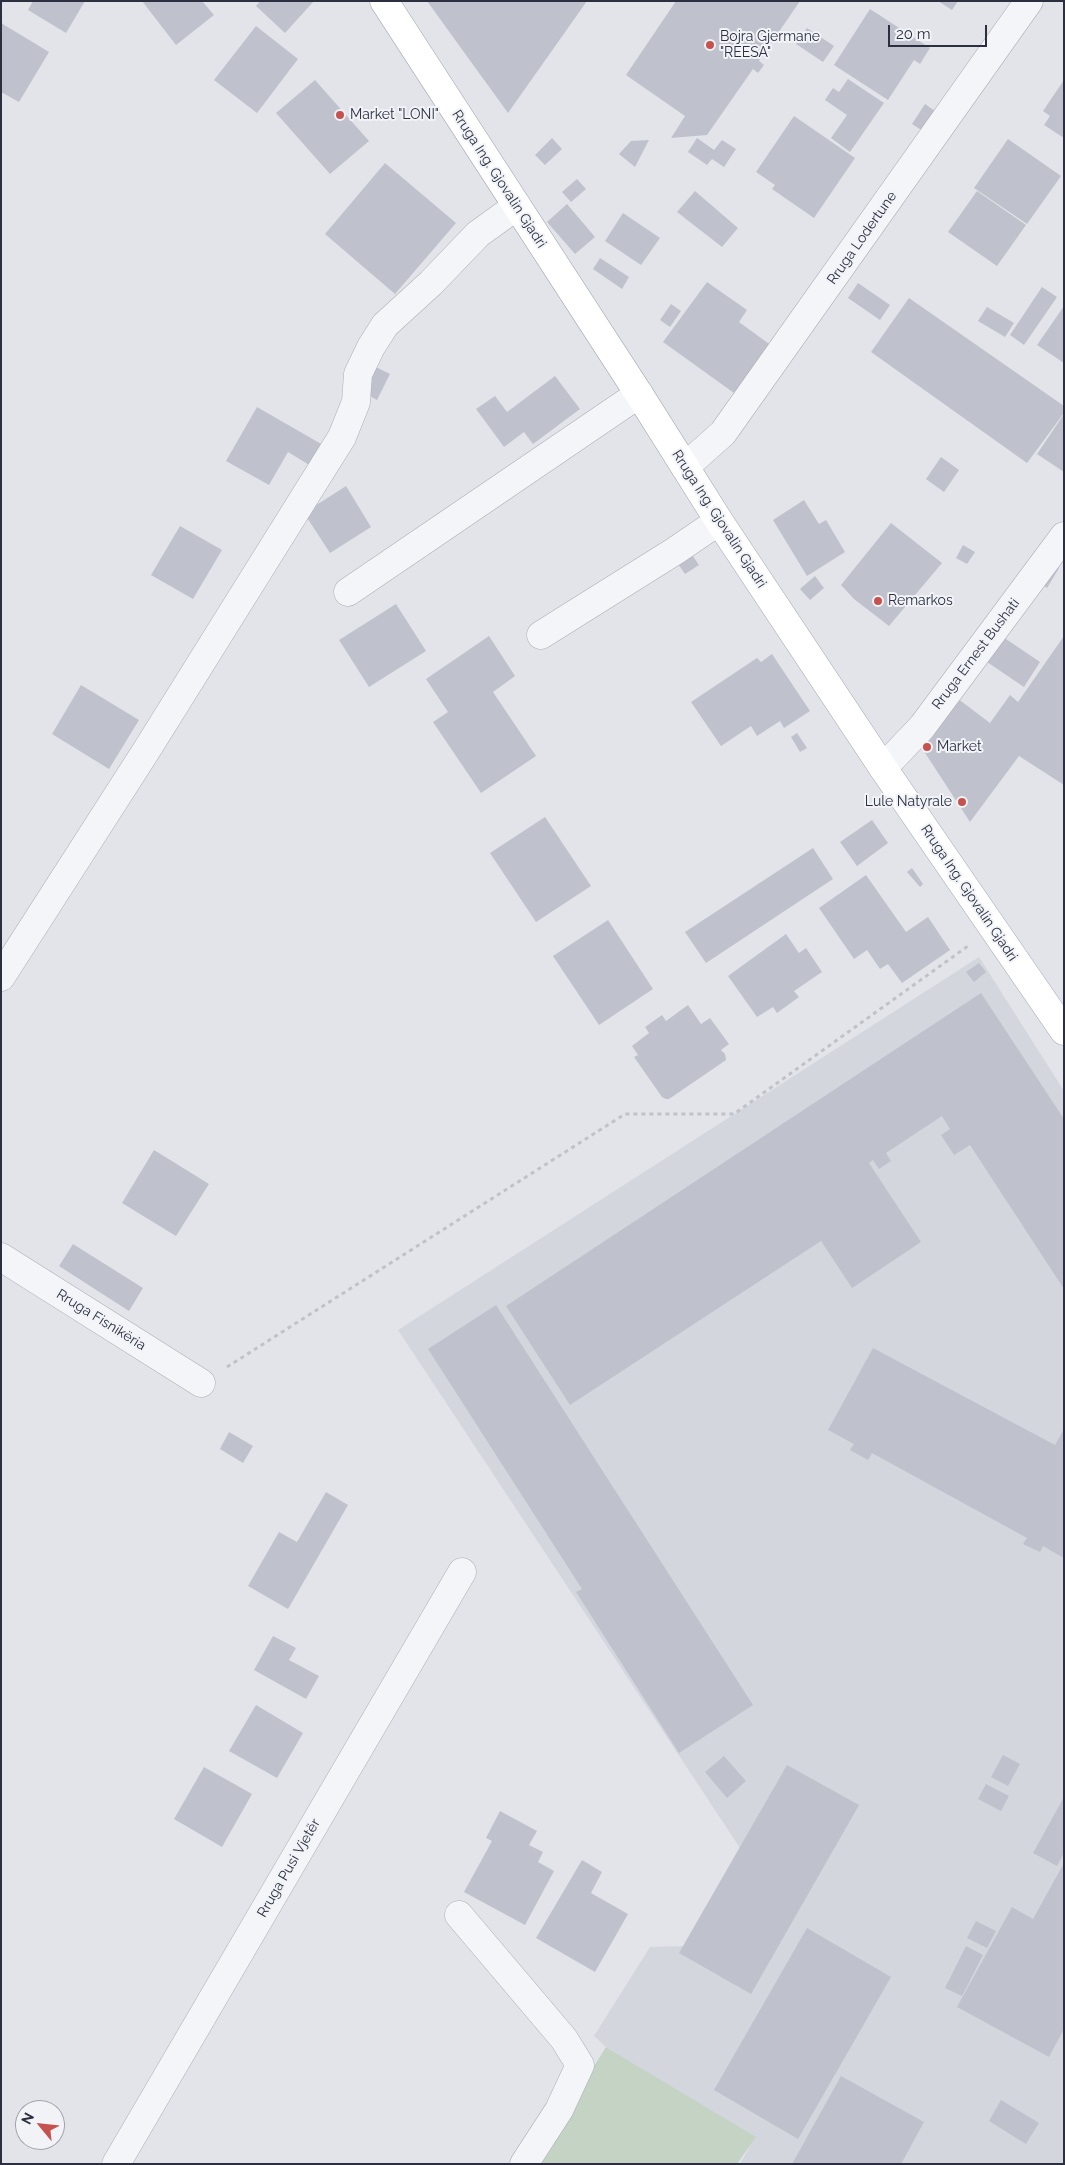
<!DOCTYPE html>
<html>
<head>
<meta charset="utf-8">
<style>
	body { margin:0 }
	#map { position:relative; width:1065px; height:2165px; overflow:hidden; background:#e2e4e9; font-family:Raleway,sans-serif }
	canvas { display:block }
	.frame { position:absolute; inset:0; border:2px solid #2b2f40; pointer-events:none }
	.north { position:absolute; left:15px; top:2100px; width:50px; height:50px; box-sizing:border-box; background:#f1f3f7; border:1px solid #a2a5ae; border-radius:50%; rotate:298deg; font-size:14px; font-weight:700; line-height:20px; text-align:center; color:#2b2f40 }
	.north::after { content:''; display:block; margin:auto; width:18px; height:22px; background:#c65250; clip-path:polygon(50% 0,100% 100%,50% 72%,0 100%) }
	.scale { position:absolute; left:888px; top:25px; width:99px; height:22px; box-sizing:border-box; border:2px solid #2b2f40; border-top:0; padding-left:6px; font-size:15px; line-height:18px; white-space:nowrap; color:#2b2f40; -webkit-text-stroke:4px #f1f3f7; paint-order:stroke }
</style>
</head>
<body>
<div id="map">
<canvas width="1065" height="2165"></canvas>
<div class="frame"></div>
<div class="north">N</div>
<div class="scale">20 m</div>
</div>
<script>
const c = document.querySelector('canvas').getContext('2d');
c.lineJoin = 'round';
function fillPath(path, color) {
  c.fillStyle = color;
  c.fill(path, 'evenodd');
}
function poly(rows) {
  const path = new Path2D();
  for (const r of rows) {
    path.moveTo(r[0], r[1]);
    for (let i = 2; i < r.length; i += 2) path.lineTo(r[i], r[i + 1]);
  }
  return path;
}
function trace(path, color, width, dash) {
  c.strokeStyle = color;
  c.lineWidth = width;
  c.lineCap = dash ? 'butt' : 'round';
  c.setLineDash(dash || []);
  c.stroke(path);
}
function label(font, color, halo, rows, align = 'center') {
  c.font = font + ' Raleway,sans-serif';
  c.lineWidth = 4;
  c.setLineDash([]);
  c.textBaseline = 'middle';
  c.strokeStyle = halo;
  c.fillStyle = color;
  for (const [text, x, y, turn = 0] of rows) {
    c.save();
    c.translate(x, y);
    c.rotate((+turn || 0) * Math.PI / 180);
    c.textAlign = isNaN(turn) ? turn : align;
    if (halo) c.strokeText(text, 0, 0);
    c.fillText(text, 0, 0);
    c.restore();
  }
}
fillPath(poly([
	[979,957,1064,1091,1064,2164,740,2164,755,2137,606,2047,594,2036,650,1947,684,1946,740,1848,398,1330]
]), '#d4d6de');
fillPath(poly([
	[606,2047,756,2137,737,2164,533,2164]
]), '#c5d3c4');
fillPath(poly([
	[33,1,85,1,66,33,28,10],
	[142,1,202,1,214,15,176,45],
	[260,1,314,1,285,33,256,6],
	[427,1,587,1,508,113],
	[676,1,800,1,759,61,764,65,758,73,753,69,707,135,671,138,685,116,626,75],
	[938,1,958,1,952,10],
	[870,9,930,48,920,64,914,60,888,100,834,65],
	[1,23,49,52,19,102,1,92],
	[256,26,298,59,257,113,214,80],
	[807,28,834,46,823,62,796,44],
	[848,79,884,103,850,152,831,138,847,115,825,100,833,88,839,92],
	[315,80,369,141,330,174,276,113],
	[1064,80,1064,138,1044,125,1050,116,1043,111],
	[925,104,942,116,929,135,912,124],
	[794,116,855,158,814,218,772,189,775,185,756,172],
	[552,138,562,149,545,165,535,155],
	[697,138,714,150,722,140,736,149,724,167,712,159,707,165,688,152],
	[1008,139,1061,176,1027,224,974,188],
	[649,140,635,167,619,154,631,141],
	[385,163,456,223,395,294,325,234],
	[577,179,586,189,571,202,562,192],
	[695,191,738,228,722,247,677,212],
	[977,191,1026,225,997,266,948,232],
	[567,204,595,237,575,254,547,222],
	[623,213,660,238,641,265,605,241],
	[600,258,629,277,622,289,593,269],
	[707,282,747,310,739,322,776,349,741,398,663,342],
	[858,283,890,305,880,320,848,298],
	[1042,287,1057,297,1024,345,1010,335],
	[909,298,1064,406,1064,413,1027,463,871,352],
	[671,304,681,311,670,327,660,320],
	[1064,306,1064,363,1037,345],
	[987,307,1014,323,1005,337,978,321],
	[372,365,390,374,377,400,359,390],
	[555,376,580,409,533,444,524,432,504,447,476,409,495,396,507,412],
	[257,407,323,445,311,466,288,452,269,485,226,461],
	[1064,414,1064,472,1037,454],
	[941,457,959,470,944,492,926,479],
	[346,486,371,527,330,553,304,513],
	[804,500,819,524,826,520,845,552,807,576,773,520],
	[891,523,942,563,889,626,854,599,841,585],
	[180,526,222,550,193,599,151,575],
	[963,545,975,552,967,564,956,558],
	[690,552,699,565,685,574,676,561],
	[1054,564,1059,568,1047,588,1042,584],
	[815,576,824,588,810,600,800,589],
	[396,604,426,651,369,687,339,640],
	[489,636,515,676,493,692,536,756,481,793,433,722,448,712,426,679],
	[1064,636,1064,785,1019,756,970,822,918,742,953,695,990,723,1010,695,1018,702],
	[1003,637,1040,662,1024,687,987,662],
	[772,654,810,711,784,728,780,721,757,736,751,726,721,746,691,702,757,658,761,662],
	[81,685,139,720,109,769,52,734],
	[797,733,807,748,800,752,791,737],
	[545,817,591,886,536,922,490,853],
	[872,820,888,843,857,866,840,842],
	[813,848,833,879,706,963,685,932],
	[912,868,923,884,920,887,907,872],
	[866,875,906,932,928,917,950,950,902,983,888,964,880,969,867,950,854,959,819,908],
	[608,920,653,989,599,1025,553,956],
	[786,934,799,953,806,948,822,972,794,991,799,997,777,1013,773,1007,757,1017,728,976],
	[979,963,986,972,974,982,966,972],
	[981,993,1064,1119,1064,1289,970,1145,954,1155,941,1135,950,1129,942,1116,886,1153,891,1161,879,1169,873,1160,869,1163,921,1242,852,1288,821,1241,570,1405,506,1306],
	[688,1005,701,1024,710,1018,729,1044,721,1050,725,1054,726,1060,669,1099,666,1099,662,1097,634,1057,638,1055,632,1046,649,1033,645,1027,662,1015,666,1021],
	[154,1150,209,1184,176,1236,122,1203],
	[73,1244,143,1288,129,1311,59,1266],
	[496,1305,753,1705,679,1753,576,1592,582,1589,428,1349],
	[873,1348,1055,1445,1064,1429,1064,1558,1043,1546,1040,1552,1023,1544,1027,1538,872,1453,868,1460,850,1450,854,1444,828,1430],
	[229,1432,253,1446,243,1463,220,1449],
	[326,1492,348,1505,288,1609,248,1586,279,1532,297,1542],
	[273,1636,296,1648,289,1660,319,1676,306,1699,254,1670],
	[256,1705,303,1733,277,1778,229,1751],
	[1003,1755,1020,1764,1008,1786,991,1777],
	[724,1756,746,1781,727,1798,705,1772],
	[787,1765,859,1805,751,1994,679,1953],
	[204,1767,252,1794,222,1847,174,1819],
	[986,1784,1009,1796,1001,1811,978,1799],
	[1064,1797,1064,1853,1057,1866,1033,1853],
	[500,1811,537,1831,529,1845,543,1852,538,1862,554,1871,525,1925,464,1892,492,1841,486,1838],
	[582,1860,602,1872,591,1893,628,1914,595,1972,536,1938],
	[1064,1863,1064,2029,1049,2057,957,2007,1012,1907,1033,1919],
	[976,1921,996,1931,987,1948,967,1938],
	[807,1928,891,1977,798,2139,714,2090],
	[966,1946,983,1955,962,1996,945,1988],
	[841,2076,924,2122,901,2164,792,2164],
	[1001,2100,1039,2123,1026,2144,989,2121]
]), '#bfc2cc');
const minor = poly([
	[685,467,723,433,1029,1],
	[348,592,639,394],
	[541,635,675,551,719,521],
	[883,768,922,727,1064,536],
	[1,977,146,751,342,437,356,402,358,374,371,347,385,325,431,283,478,234,517,206],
	[1,1257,201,1383],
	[459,1915,564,2039,580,2065,559,2110,524,2164],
	[116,2164,462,1572]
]);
const major = poly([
	[384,1,639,394,719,521,883,768,1064,1031]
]);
trace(minor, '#abaeb6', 29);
trace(major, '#a2a6b4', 29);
trace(poly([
	[227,1367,625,1114,734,1114,968,946]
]), '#c0c2c8', 3, [4, 4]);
trace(minor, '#f4f5f8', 28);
trace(major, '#fff', 28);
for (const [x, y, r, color] of [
	[710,45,5,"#c65250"],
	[340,115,5,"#c65250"],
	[878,601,5,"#c65250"],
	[927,747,5,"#c65250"],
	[962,802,5,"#c65250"]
]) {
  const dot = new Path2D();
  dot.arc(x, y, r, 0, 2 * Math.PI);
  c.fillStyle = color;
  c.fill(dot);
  trace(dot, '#f1f3f7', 2);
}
label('14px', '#2b2f40', '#f1f3f7', [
	["Bojra Gjermane",720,37],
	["\"REESA\"",720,53],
	["Market \"LONI\"",350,115],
	["Remarkos",888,601],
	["Market",937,747],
	["Lule Natyrale",952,802,"right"]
], 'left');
label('14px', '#2b2f40', '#f1f3f7', [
	["Rruga Ing. Gjovalin Gjadri",499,179,57],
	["Rruga Lodertune",862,238,-55],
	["Rruga Ing. Gjovalin Gjadri",719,519,57],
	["Rruga Ernest Bushati",976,654,-53],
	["Rruga Ing. Gjovalin Gjadri",969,893,56],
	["Rruga Fisnikëria",101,1320,32],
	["Rruga Pusi Vjetër",289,1868,-60]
]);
</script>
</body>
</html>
